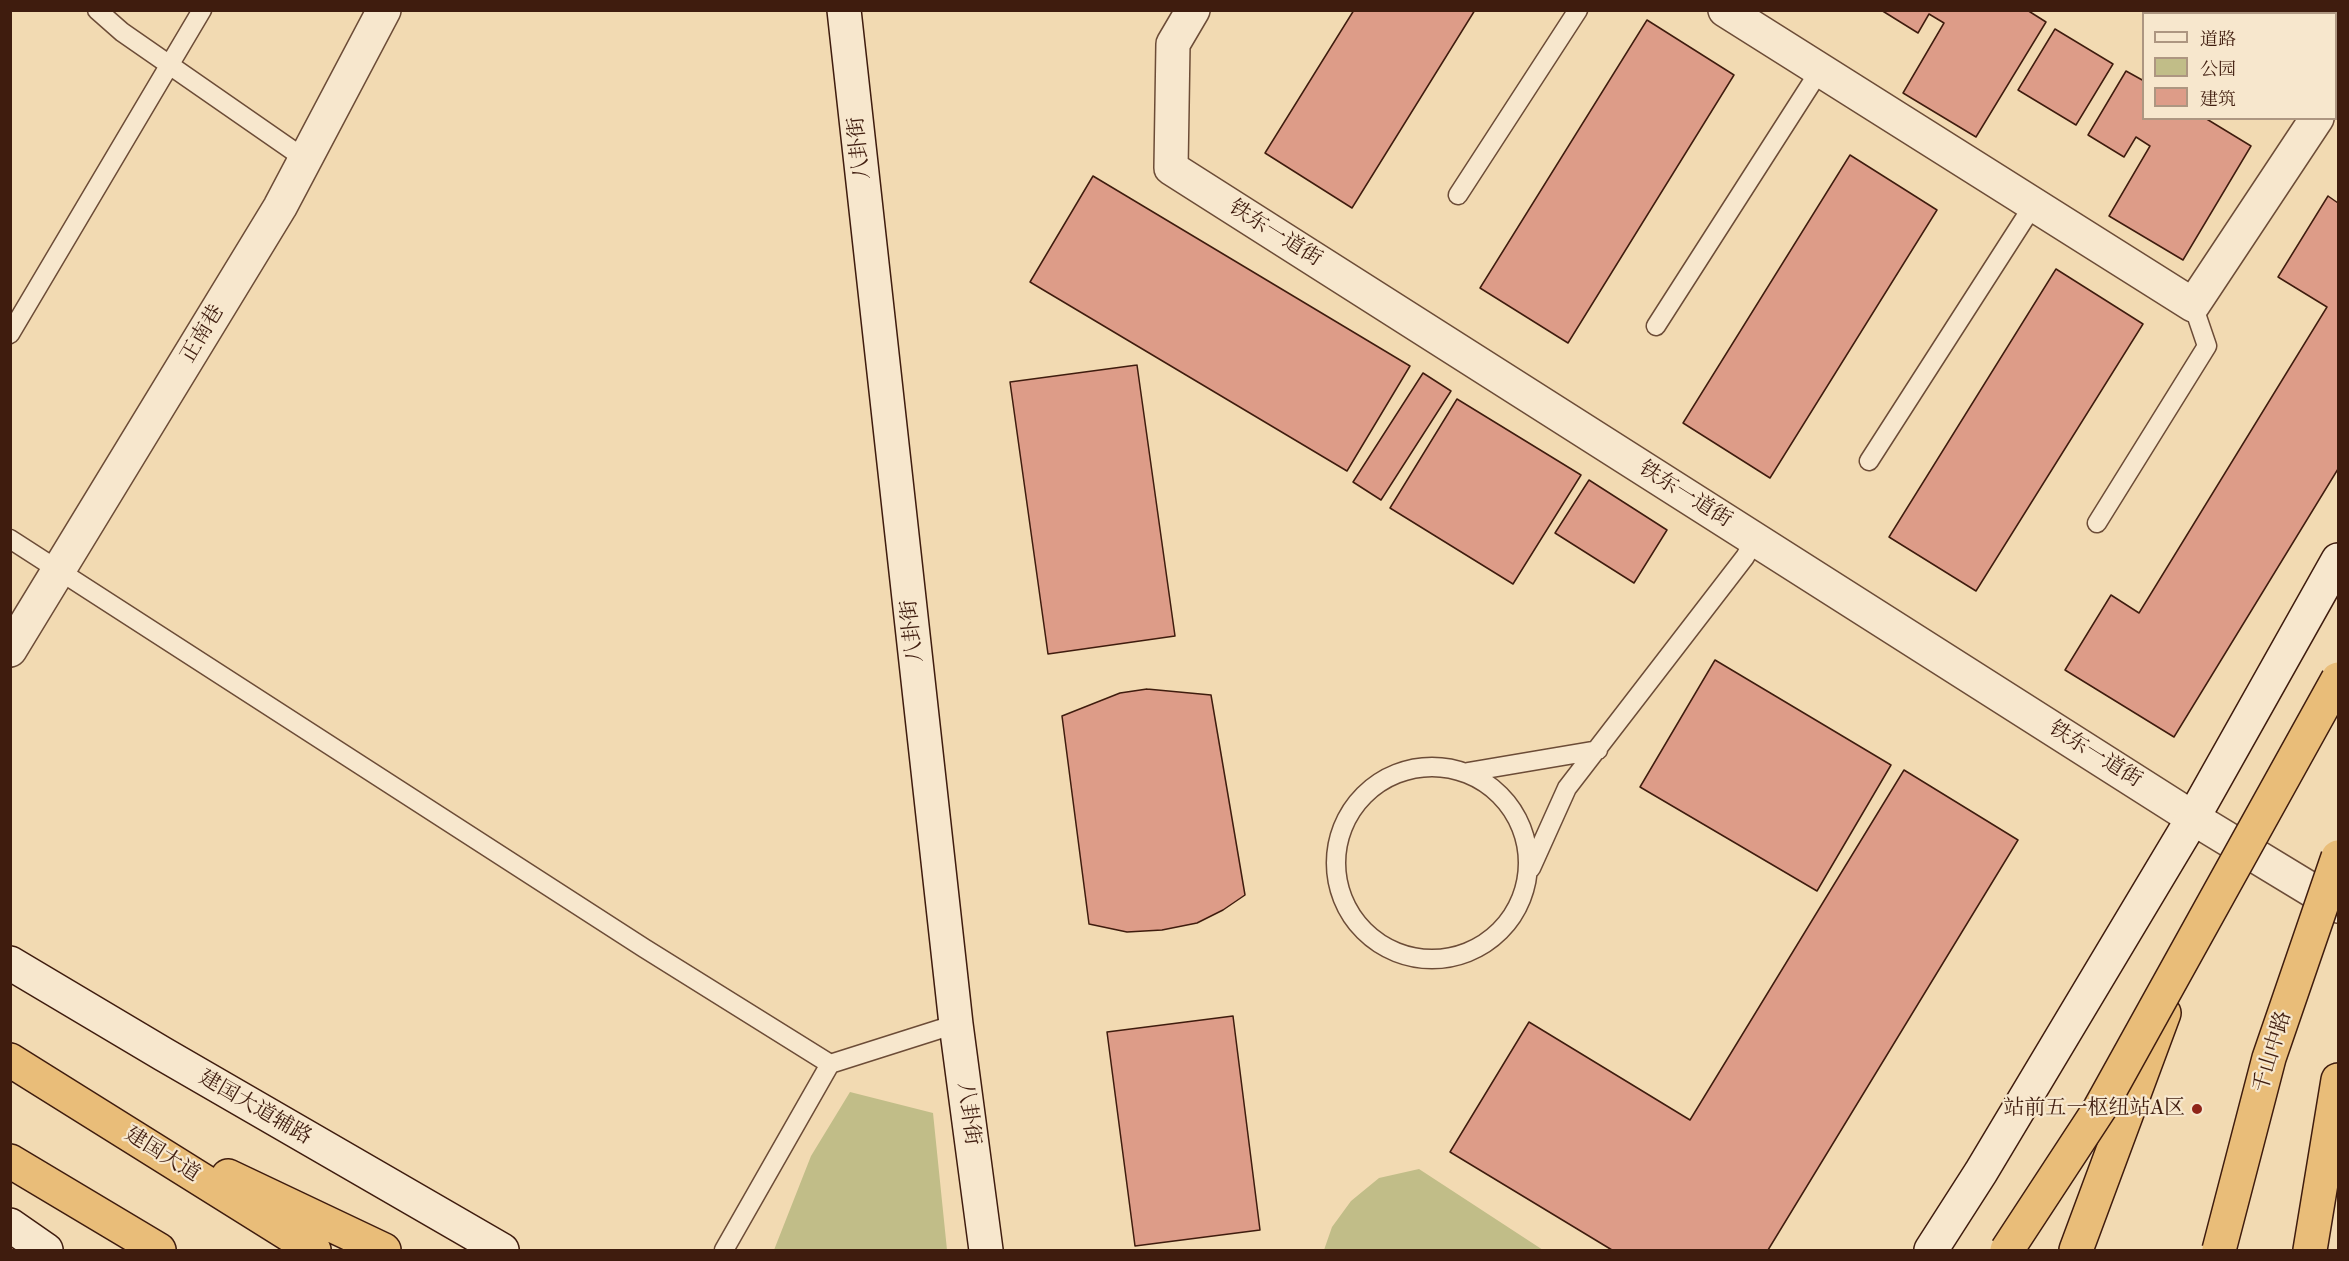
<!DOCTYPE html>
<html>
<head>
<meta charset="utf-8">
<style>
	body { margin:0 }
	#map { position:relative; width:2349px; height:1261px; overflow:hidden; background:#f2dab2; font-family:"IM FELL French Canon","Noto Serif SC",serif }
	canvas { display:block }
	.frame { position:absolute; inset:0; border:12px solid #3f1c0e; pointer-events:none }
	.legend { position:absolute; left:2142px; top:12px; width:195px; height:108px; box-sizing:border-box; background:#f7e7cd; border:2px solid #ad9681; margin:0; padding:8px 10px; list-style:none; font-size:18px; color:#3f1c0e }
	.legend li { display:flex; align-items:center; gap:12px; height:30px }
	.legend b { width:30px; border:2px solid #ad9681 }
</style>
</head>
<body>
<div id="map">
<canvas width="2349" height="1261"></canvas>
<div class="frame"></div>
<ul class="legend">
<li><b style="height:8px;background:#f7e7cd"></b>道路</li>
<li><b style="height:16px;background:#c1bd88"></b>公园</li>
<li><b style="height:16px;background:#dd9c88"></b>建筑</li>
</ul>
</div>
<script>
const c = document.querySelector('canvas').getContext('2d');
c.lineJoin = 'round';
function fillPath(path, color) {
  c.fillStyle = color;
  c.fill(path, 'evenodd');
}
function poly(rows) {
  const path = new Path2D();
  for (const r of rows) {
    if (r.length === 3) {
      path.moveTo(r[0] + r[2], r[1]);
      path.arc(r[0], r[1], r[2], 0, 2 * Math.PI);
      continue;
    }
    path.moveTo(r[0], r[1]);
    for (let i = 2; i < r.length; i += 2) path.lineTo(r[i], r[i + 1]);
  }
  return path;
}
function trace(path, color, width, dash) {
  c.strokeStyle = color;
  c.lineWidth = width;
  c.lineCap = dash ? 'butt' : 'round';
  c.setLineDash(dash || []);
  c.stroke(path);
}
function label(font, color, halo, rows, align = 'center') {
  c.font = font + ' "IM FELL French Canon","Noto Serif SC",serif';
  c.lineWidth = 4.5;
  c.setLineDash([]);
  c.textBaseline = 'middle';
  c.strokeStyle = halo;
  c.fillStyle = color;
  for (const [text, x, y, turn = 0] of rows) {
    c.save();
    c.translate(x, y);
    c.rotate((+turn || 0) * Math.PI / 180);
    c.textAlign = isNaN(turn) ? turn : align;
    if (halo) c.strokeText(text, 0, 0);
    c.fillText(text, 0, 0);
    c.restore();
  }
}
fillPath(poly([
	[850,1092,933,1113,947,1250,774,1250,811,1156],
	[1419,1169,1543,1250,1324,1250,1332,1227,1351,1201,1379,1178]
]), '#c1bd88');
const building = poly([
	[1354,10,1475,10,1352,208,1265,153,1354,10],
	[1881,10,2027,10,2046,22,1976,137,1903,93,1944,23,1929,14,1918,33,1881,10],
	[1647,20,1734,75,1568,343,1480,288,1647,20],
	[2055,29,2113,64,2076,125,2018,90,2055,29],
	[2126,71,2144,81,2144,118,2205,118,2251,146,2183,260,2109,216,2150,146,2136,137,2124,157,2088,135,2126,71],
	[1850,155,1937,210,1770,478,1683,423,1850,155],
	[1093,176,1410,366,1347,471,1030,282,1093,176],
	[2328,196,2338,203,2338,469,2174,737,2065,670,2111,595,2139,613,2327,307,2278,277,2328,196],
	[2056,269,2143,324,1976,591,1889,537,2056,269],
	[1137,365,1175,636,1048,654,1010,382,1137,365],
	[1423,373,1451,391,1381,500,1353,482,1423,373],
	[1457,399,1581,475,1513,584,1390,508,1457,399],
	[1589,480,1667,530,1634,583,1555,533,1589,480],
	[1715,660,1891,765,1817,891,1640,787,1715,660],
	[1147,689,1211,695,1245,895,1223,910,1197,923,1162,930,1127,932,1089,924,1062,716,1120,693,1147,689],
	[1904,770,2018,840,1768,1250,1612,1250,1450,1152,1529,1022,1690,1120,1904,770],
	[1233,1016,1260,1230,1135,1246,1107,1032,1233,1016]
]);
fillPath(building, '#dd9c88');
trace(building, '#3f1c0e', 1.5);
const lane = poly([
	[97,10,122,32,305,159],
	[1458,195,1578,10],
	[1656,326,1820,70],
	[10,334,202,10],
	[1869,461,2034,204],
	[2097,523,2207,346,2193,305],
	[10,539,644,948,830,1064],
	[1432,863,96],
	[1468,772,1598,750],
	[1531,868,1567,788,1745,557,1755,539],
	[724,1250,830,1064,956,1024]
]);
const street = poly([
	[1193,10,1173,44,1171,168,2193,818,2338,906],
	[1725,10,2193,305,2317,118],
	[2238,10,2243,14],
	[2336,91,2338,87],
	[10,650,280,207,384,10]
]);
const secondary = poly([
	[844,10,956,1024,986,1250],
	[10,963,163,1054,502,1250],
	[10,1225,46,1250],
	[1931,1250,1981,1172,2193,818,2338,560]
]);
const highway = poly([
	[10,1060,314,1250],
	[10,1161,159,1250],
	[228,1176,384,1250],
	[2076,1250,2164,1013],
	[2310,1250,2338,1080]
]);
trace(lane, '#6c4c37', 21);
trace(street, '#6c4c37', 36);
trace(secondary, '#3f1c0e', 36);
trace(highway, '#3f1c0e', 36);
trace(lane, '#f7e7cd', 18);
trace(street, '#f7e7cd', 33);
trace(secondary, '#f7e7cd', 33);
trace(highway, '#e9bd79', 33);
const primaryBridge = poly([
	[2219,1250,2269,1058,2338,857]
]);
const highwayBridge = poly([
	[2007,1250,2100,1108,2338,679]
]);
trace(primaryBridge, '#3f1c0e', 36, []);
trace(highwayBridge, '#3f1c0e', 36, []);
trace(primaryBridge, '#e9bd79', 33);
trace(highwayBridge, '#e9bd79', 33);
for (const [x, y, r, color] of [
	[2197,1109,6,"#8f2418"]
]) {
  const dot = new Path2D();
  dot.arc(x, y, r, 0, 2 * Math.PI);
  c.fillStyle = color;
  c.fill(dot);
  trace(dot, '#f7e7cd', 2);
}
label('21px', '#3f1c0e', '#f7e7cd', [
	["八卦街",860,148,-96],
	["铁东一道街",1275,234,32],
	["正南巷",203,334,-59],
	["铁东一道街",1685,495,32],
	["八卦街",913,631,-96],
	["铁东一道街",2095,755,32],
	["千山中路",2273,1052,-73],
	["建国大道辅路",255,1108,30],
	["八卦街",968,1114,83],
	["建国大道",162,1155,32]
]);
label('21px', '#3f1c0e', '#f7e7cd', [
	["站前五一枢纽站A区",2185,1109]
], 'right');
</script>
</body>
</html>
